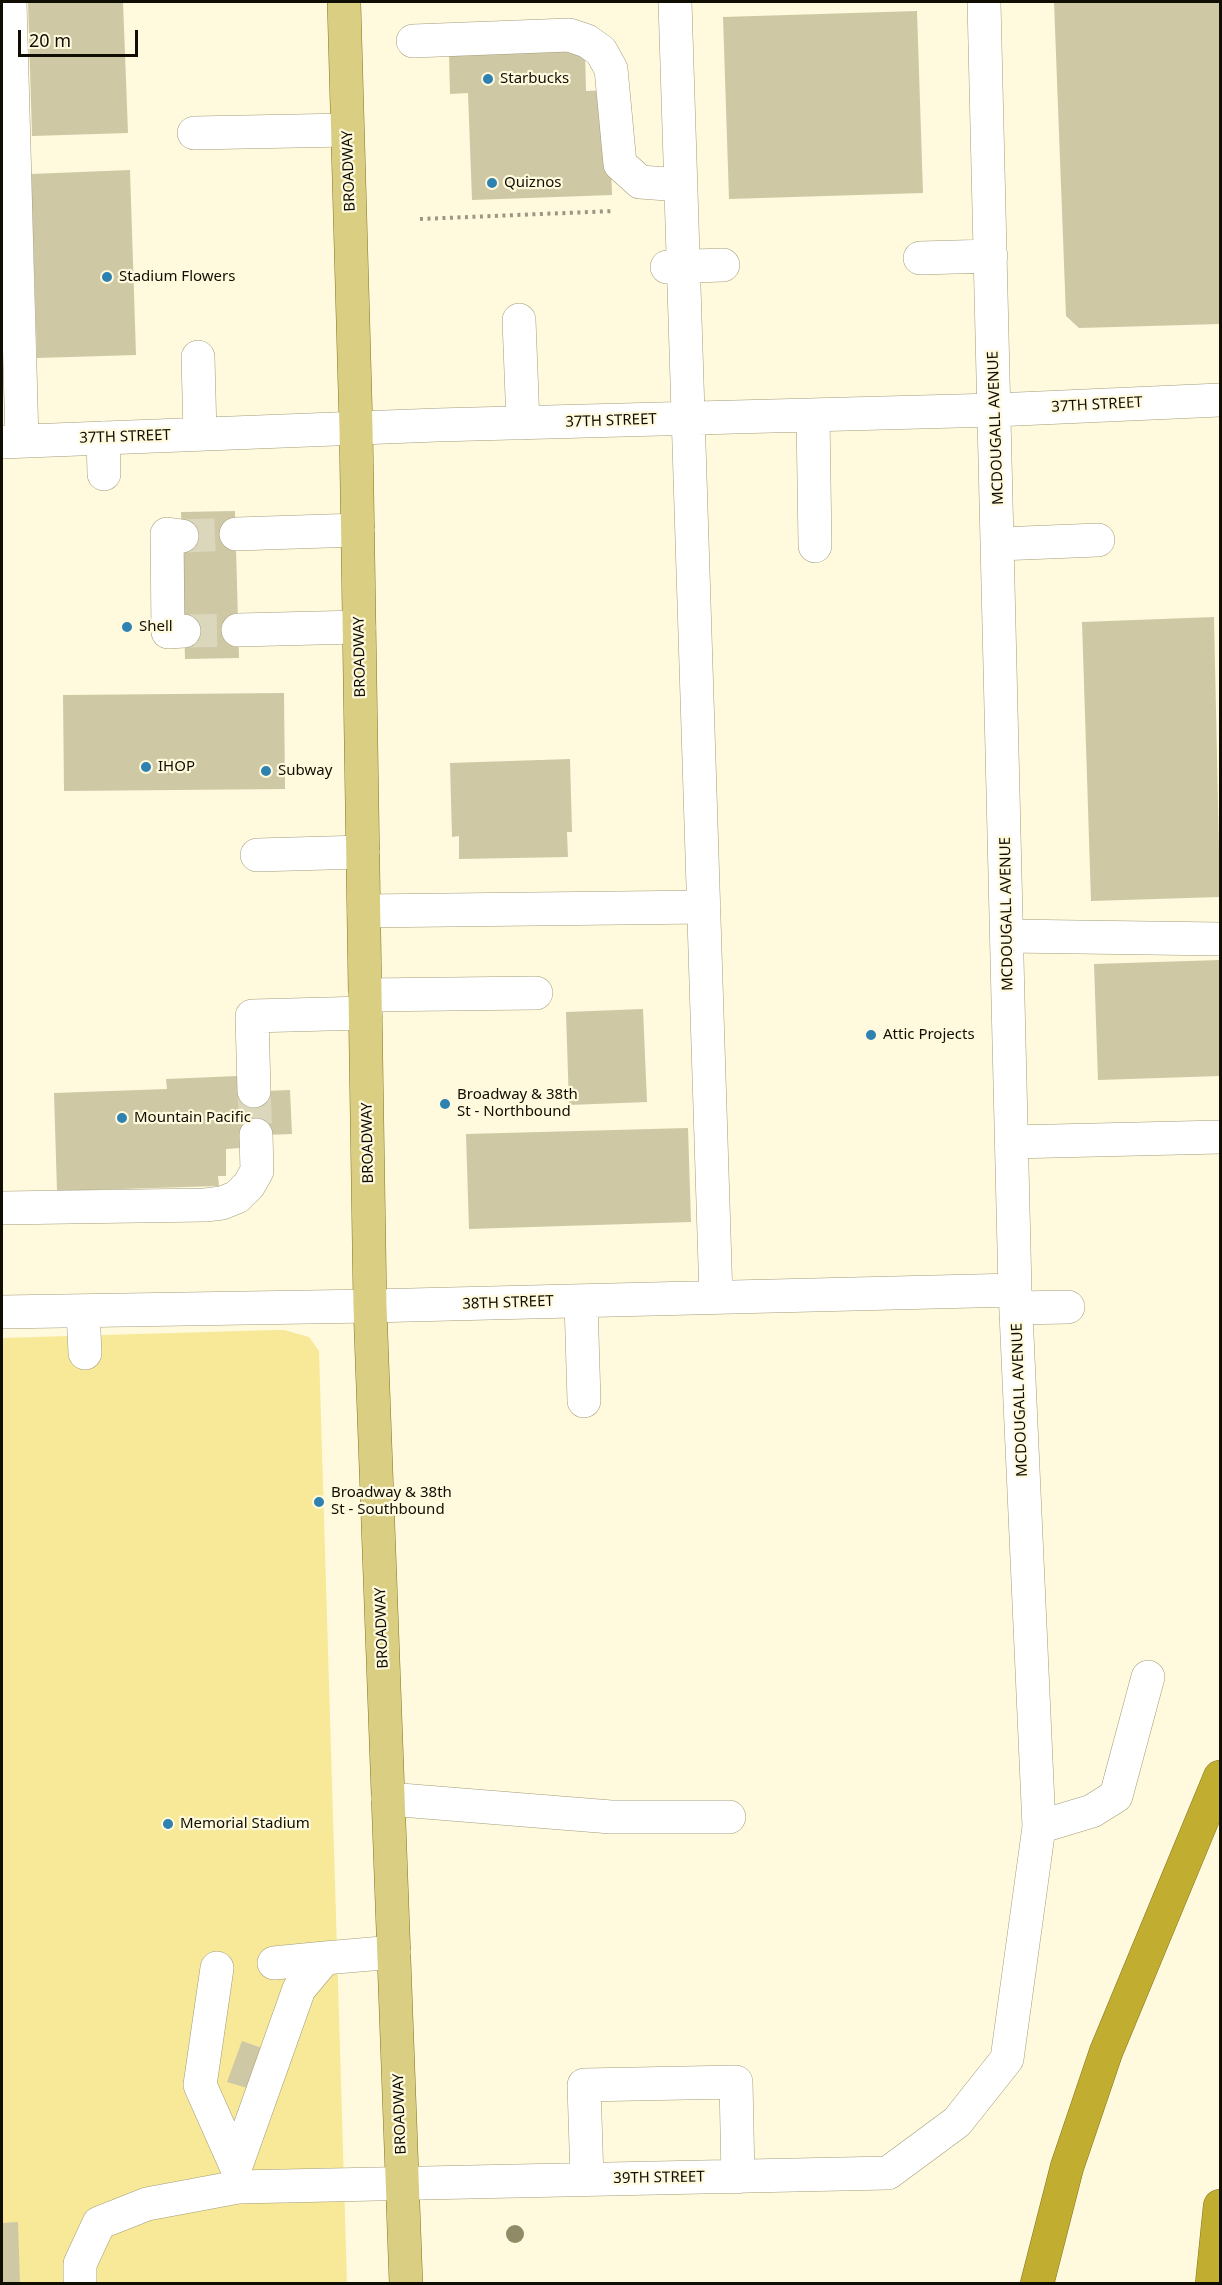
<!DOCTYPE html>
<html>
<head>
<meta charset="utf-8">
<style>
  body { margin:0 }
  #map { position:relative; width:1222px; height:2285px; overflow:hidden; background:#fffadd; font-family:"Noto Sans",sans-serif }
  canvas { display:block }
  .frame { position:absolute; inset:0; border:3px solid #100e03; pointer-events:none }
  .scale { position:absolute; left:18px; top:30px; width:120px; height:27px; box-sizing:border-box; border:3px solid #100e03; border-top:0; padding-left:8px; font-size:18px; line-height:21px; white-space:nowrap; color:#100e03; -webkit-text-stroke:4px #fffadd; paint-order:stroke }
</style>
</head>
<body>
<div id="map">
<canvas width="1222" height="2285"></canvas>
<div class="frame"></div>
<div class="scale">20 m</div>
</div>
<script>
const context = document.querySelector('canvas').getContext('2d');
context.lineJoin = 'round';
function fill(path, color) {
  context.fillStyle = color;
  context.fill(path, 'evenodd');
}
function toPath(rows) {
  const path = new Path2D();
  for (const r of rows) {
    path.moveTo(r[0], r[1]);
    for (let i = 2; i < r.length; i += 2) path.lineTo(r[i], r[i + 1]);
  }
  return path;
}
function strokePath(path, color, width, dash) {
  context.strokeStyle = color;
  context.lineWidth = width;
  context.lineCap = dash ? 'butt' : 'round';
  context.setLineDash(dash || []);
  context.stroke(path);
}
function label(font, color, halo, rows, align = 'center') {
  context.font = font + ' "Noto Sans",sans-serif';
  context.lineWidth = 4.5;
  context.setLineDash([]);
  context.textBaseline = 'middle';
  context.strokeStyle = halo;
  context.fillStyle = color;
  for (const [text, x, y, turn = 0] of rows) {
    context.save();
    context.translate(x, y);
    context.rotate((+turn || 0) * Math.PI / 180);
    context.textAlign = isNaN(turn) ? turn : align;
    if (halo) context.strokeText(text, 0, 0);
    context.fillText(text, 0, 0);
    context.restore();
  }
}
const green = toPath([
  [276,1330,284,1330,309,1337,319,1351,347,2283,2,2283,2,1338]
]);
const building = toPath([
  [28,2,123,2,128,133,32,136],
  [1054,2,1220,2,1220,324,1079,328,1066,316],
  [917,11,923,193,729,199,723,17],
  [585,49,586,91,608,90,612,195,472,200,468,93,450,94,449,53],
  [130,170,136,355,37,358,31,174],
  [235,511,239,658,185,659,181,512],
  [1214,617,1220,897,1091,901,1082,622],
  [284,693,285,789,64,791,63,695],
  [570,759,572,832,567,832,568,857,459,859,459,836,452,837,450,763],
  [1220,960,1220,1076,1098,1080,1094,964],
  [643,1009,647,1102,569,1105,566,1012],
  [238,1076,239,1092,290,1090,292,1134,240,1136,240,1148,226,1149,226,1176,218,1176,219,1186,57,1191,54,1093,167,1089,166,1079],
  [688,1128,691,1222,469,1229,466,1134],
  [242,2041,262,2048,247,2088,227,2082],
  [18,2222,20,2284,2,2284,2,2223]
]);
const minorTunnel = toPath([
  [182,536,236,534],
  [184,631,238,630],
  [254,1091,256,1135]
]);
const path = toPath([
  [420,219,614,211]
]);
const minor = toPath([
  [10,2,22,441],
  [675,2,716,1297],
  [413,41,569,35,587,41,601,51,611,69,620,164,640,182,681,185],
  [194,133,347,130],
  [920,258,991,256],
  [667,267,723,265],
  [519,320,523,423],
  [198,357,200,434],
  [813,415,815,546],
  [103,438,104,474],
  [2,442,437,425,995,410,1220,400],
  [236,534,358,530],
  [182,536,167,534,168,632,184,631],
  [999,544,1098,540],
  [238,630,359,627],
  [257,855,363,852],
  [364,911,704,907],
  [1008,936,1220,939],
  [365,995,536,993],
  [254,1091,252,1016,366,1013],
  [1012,1142,1220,1137],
  [2,1208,205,1205,222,1203,237,1197,249,1185,257,1171,256,1135],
  [581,1301,584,1401],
  [1016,1308,1068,1307],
  [83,1311,85,1353],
  [2,1312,370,1306,1015,1290],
  [388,1799,611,1817,729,1817],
  [1039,1827,1092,1811,1116,1796,1148,1677],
  [325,1958,394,1952],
  [217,1968,200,2085,236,2166,299,1989,325,1958,274,1963],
  [587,2179,584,2085,736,2082,738,2177],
  [80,2284,80,2264,99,2223,147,2204,238,2187,888,2173,957,2122,1007,2059,1039,1827,1015,1290,984,2]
]);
const major = toPath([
  [344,2,356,428,370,1306,406,2284]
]);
const highway = toPath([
  [1037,2284,1067,2167,1106,2052,1220,1777],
  [1212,2284,1220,2206]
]);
const trees = [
  [515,2234]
];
const markers = [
  [488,79,6,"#2e82b2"],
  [492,183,6,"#2e82b2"],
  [107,277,6,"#2e82b2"],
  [127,627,6,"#2e82b2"],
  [146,767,6,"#2e82b2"],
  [266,771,6,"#2e82b2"],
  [871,1035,6,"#2e82b2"],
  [445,1104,6,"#2e82b2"],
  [122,1118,6,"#2e82b2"],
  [319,1502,6,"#2e82b2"],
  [168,1824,6,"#2e82b2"]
];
const poiNames = [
  ["Starbucks",500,79],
  ["Quiznos",504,183],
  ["Stadium Flowers",119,277],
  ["Shell",139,627],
  ["IHOP",158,767],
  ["Subway",278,771],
  ["Attic Projects",883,1035],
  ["Broadway & 38th",457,1095],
  ["St - Northbound",457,1112],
  ["Mountain Pacific",134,1118],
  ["Broadway & 38th",331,1493],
  ["St - Southbound",331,1510],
  ["Memorial Stadium",180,1824]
];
const streetNames = [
  ["BROADWAY",349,171,-92],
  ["37TH STREET",1097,405,-3],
  ["37TH STREET",611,421,-2],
  ["MCDOUGALL AVENUE",996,428,-92],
  ["37TH STREET",125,437,-2],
  ["BROADWAY",360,657,-91],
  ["MCDOUGALL AVENUE",1007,914,-91],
  ["BROADWAY",368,1143,-91],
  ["38TH STREET",508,1303,-2],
  ["MCDOUGALL AVENUE",1020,1400,-92],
  ["BROADWAY",382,1628,-92],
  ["BROADWAY",400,2114,-92],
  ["39TH STREET",659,2178,-1]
];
fill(green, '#f7e998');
fill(building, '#cec8a5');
strokePath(minorTunnel, '#dbd7bc', 33, [33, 16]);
strokePath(minor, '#a29c7a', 34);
strokePath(major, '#837520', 34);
strokePath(highway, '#837520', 34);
strokePath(path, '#9b9782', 4, [3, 4.5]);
strokePath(minor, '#fff', 33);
strokePath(major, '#dace83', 33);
strokePath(highway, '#c1ad30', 33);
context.fillStyle = '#908a66';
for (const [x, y] of trees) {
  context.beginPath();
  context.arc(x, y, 9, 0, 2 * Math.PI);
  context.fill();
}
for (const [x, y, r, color] of markers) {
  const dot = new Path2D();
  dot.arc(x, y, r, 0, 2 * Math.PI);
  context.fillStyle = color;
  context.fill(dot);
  strokePath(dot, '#fffadd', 2);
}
label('15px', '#100e03', '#fffadd', poiNames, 'left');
label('15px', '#100e03', '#fffadd', streetNames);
</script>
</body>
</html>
